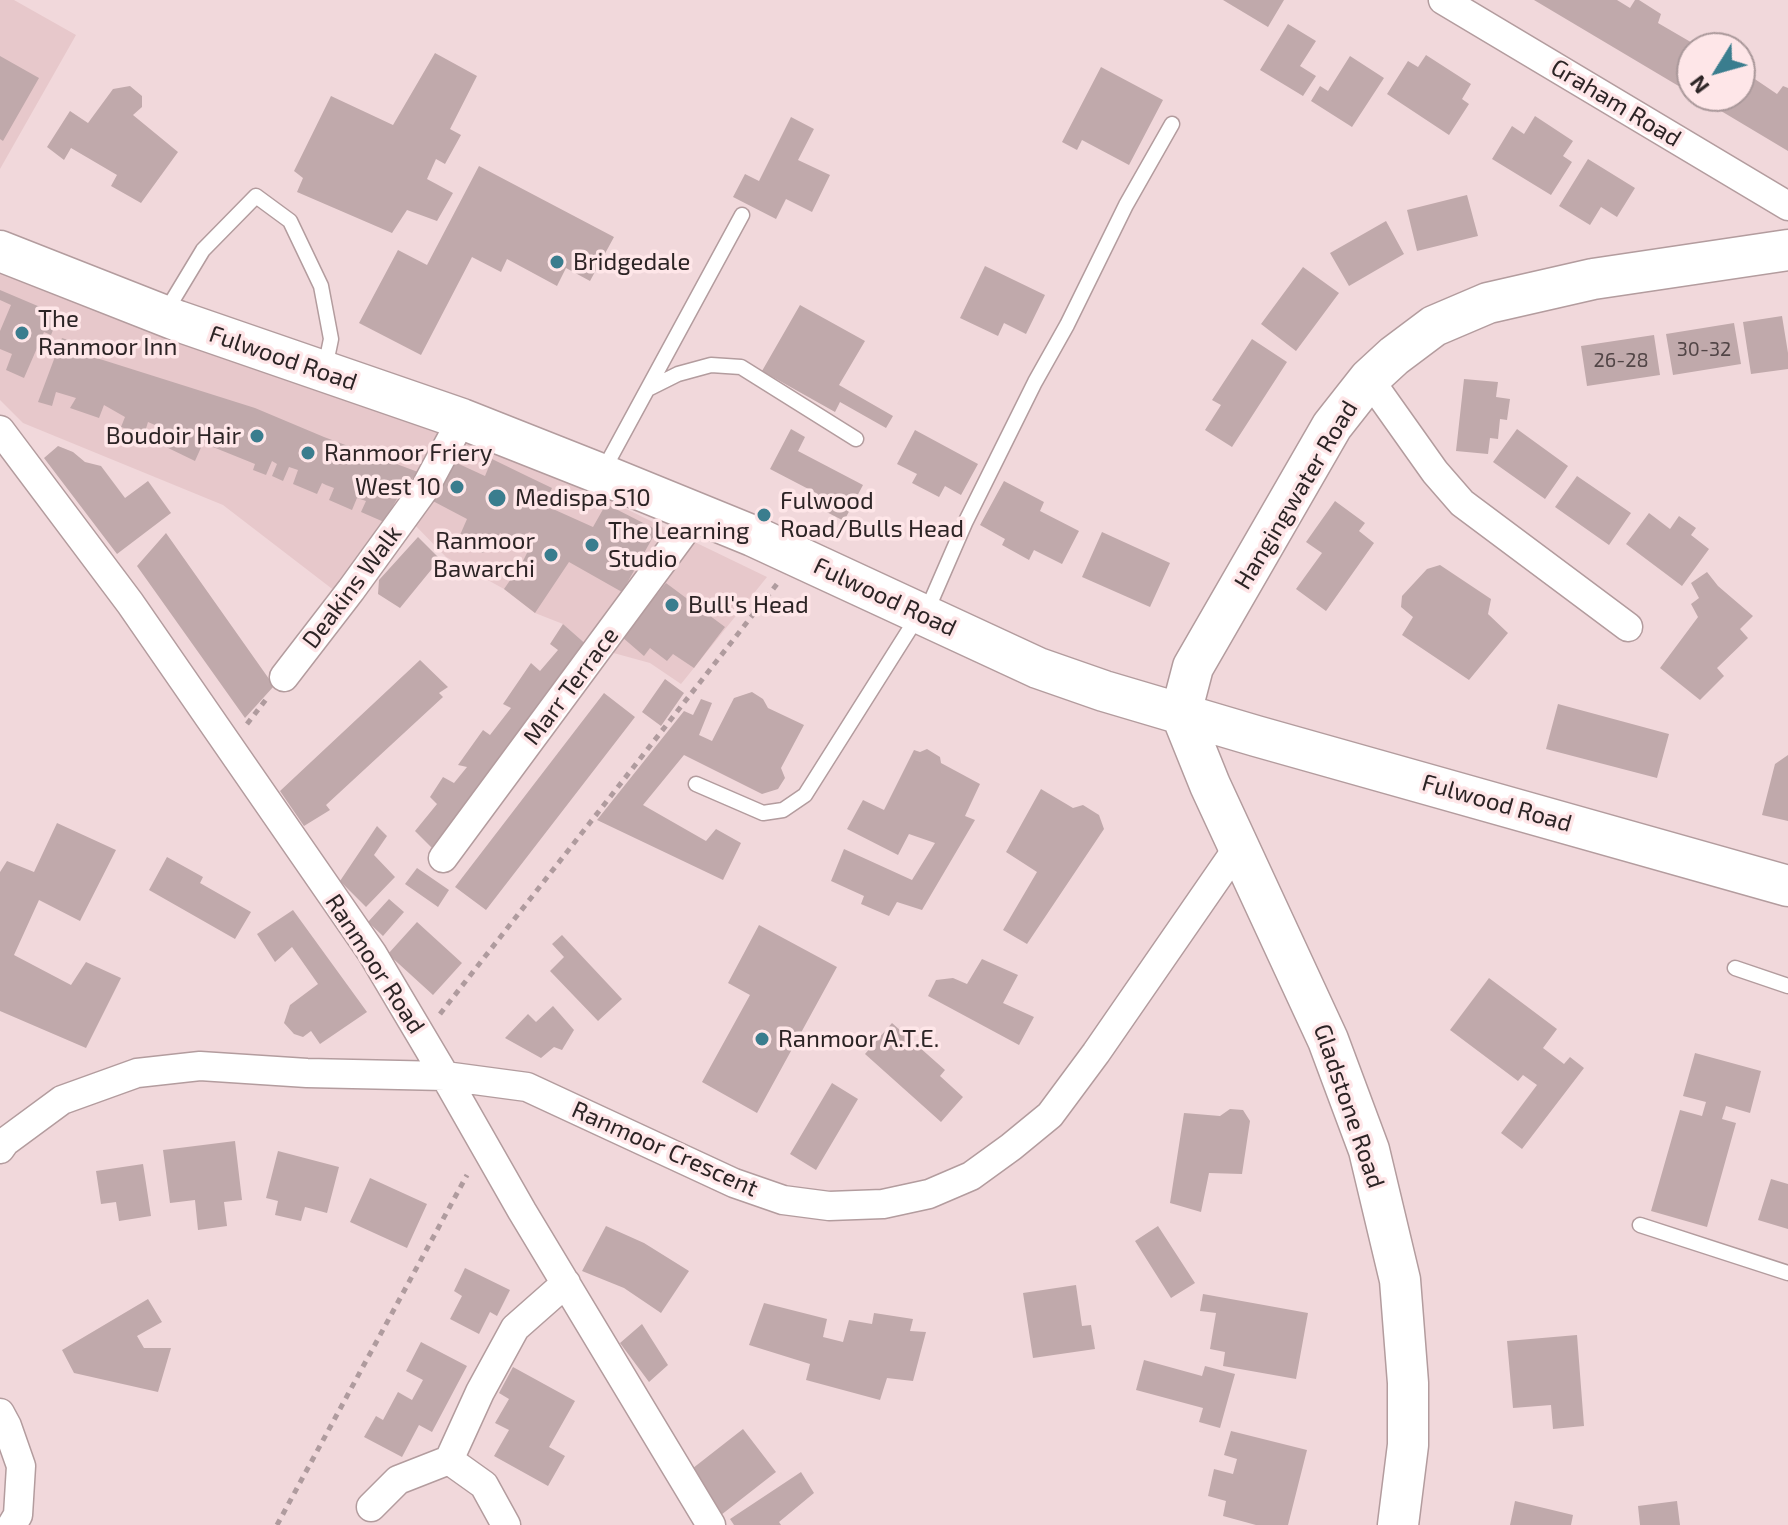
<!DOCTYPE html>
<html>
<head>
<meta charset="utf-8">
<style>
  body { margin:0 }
  #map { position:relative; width:1788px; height:1525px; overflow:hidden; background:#f1d8db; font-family:"Exo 2",sans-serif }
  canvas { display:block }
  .north { position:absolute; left:1676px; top:32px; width:80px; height:80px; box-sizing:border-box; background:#fee6e8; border:2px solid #aa989a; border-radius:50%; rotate:233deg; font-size:22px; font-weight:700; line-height:32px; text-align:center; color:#2c2425 }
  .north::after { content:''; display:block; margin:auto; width:28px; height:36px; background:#3a7d8e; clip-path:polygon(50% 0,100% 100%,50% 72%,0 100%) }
</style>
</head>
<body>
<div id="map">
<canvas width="1788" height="1525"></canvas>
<div class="north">N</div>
</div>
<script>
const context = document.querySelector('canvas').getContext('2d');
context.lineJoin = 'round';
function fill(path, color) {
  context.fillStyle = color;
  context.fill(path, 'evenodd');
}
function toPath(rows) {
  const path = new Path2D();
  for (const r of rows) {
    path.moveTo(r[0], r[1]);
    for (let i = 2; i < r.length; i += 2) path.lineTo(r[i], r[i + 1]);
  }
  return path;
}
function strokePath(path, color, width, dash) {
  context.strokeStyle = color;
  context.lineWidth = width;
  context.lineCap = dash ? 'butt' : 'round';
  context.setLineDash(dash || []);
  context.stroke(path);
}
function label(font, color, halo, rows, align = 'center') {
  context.font = font + ' "Exo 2",sans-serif';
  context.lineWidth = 7;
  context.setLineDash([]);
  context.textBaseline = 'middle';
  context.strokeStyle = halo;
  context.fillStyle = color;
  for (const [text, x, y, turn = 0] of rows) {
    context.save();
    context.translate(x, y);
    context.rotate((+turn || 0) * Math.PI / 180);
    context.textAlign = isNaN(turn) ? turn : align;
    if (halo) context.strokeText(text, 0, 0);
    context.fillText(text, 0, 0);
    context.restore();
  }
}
const built = toPath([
  [0,0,14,0,76,35,0,169],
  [0,270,440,419,767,577,681,684,650,663,588,646,563,624,535,613,504,589,446,557,411,521,344,598,223,505,23,423,0,400]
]);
const building = toPath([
  [1223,0,1284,0,1268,27],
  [1534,0,1617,0,1630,8,1635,0,1639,0,1661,14,1658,23,1701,48,1692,48,1692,94],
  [1288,24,1316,41,1300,66,1316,76,1303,96,1260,70],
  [435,53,477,76,450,129,461,135,445,164,436,159,427,179,453,193,437,221,407,210,392,233,297,192,303,178,294,171,331,96,393,125],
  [1426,55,1471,84,1462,99,1469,104,1449,135,1387,94,1408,61,1418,67],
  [0,56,39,78,3,141,0,139],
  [1350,56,1384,78,1352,127,1311,101,1320,86,1328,91],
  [1101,67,1163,100,1129,165,1082,140,1077,150,1062,142],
  [1740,69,1777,94,1783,86,1788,88,1788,151,1696,96,1740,96],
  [130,86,142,96,142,107,133,115,178,152,141,203,111,186,117,175,71,148,64,160,47,147,70,111,88,123,113,89],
  [1535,116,1573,141,1563,156,1572,162,1551,195,1492,159,1512,126,1524,134],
  [791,117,814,129,798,160,830,175,812,212,786,199,776,219,733,197,745,174,759,181],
  [1588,159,1635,188,1617,217,1601,207,1590,225,1559,206],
  [479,166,614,237,590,281,566,268,557,286,507,259,501,272,472,257,421,355,359,323,398,250,427,265],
  [1467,195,1478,236,1417,251,1407,210],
  [1386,221,1404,254,1349,286,1330,253],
  [985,266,1045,295,1026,334,1004,323,998,336,960,318],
  [1303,267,1339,293,1296,351,1261,324],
  [0,290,59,315,51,335,44,332,24,378,6,370,12,354,0,349,0,331,11,305,0,300],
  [800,305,865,341,839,385,893,416,886,428,840,402,835,412,762,371],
  [1782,316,1788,353,1788,369,1751,374,1743,322],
  [1734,323,1741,364,1673,375,1666,334],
  [1654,335,1660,375,1587,386,1581,346],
  [62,338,88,347,84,354,255,408,324,437,418,472,402,490,384,522,361,512,366,501,357,498,352,510,329,500,334,488,326,485,322,483,317,494,293,484,298,470,289,467,283,481,272,476,277,464,272,461,266,475,253,470,255,464,203,443,195,461,164,446,171,432,148,422,144,435,121,427,125,417,104,405,99,418,70,408,76,398,56,392,52,406,38,402],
  [1252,339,1287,362,1232,447,1205,430,1221,405,1212,400],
  [1464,379,1498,382,1496,397,1510,399,1507,420,1500,419,1498,439,1490,438,1488,454,1456,451],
  [791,429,805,437,798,451,863,485,844,521,813,505,818,494,770,469],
  [1517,429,1568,466,1545,499,1493,462],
  [915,430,978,464,961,495,945,486,939,497,912,483,917,474,897,464],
  [58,446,73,452,85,462,101,466,125,498,148,481,171,513,117,554,44,458],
  [448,459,485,476,492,459,529,477,552,488,544,505,593,527,606,504,657,530,622,592,569,562,535,613,504,589,522,563,536,535,529,532,522,545,500,533,493,546,488,543,483,553,457,542,467,519,429,499],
  [1577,476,1631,513,1609,545,1555,507],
  [1004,481,1044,502,1040,511,1079,531,1062,564,1034,550,1029,560,1002,545,1005,539,980,525],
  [1335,501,1365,523,1359,531,1374,543,1326,611,1296,589,1322,553,1306,542],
  [1649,513,1670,529,1679,516,1696,528,1691,535,1709,549,1682,586,1626,544],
  [1102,532,1170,563,1150,607,1082,577],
  [166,533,274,686,245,718,137,566],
  [418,537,440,559,400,608,378,594,379,580],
  [1440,565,1491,599,1488,614,1508,633,1469,680,1402,635,1413,617,1401,607,1402,596,1427,569],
  [1707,572,1718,586,1753,616,1740,629,1748,638,1717,668,1724,676,1700,700,1660,668,1698,617,1691,604,1699,598,1691,583],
  [666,583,725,627,694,668,673,654,667,661,650,648,644,656,622,637],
  [563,624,588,646,435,851,415,831,437,804,430,797,443,777,454,783,467,767,458,765,483,730,490,735,511,708,503,704,531,663,540,671,558,650,550,644],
  [420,660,448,687,439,693,443,697,326,805,330,810,304,826,280,791],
  [665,679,684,693,661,726,642,712],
  [752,692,763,699,768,708,804,725,781,768,785,778,778,789,762,794,684,755,643,805,706,841,716,829,741,843,723,880,597,820,684,711,693,715,701,699,712,703,699,735,712,741,734,698],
  [604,693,635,717,486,910,455,887],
  [1558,704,1669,734,1657,778,1546,749],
  [927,749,940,757,941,763,980,784,965,816,975,820,922,910,897,902,889,916,861,904,864,896,831,881,844,849,912,880,935,843,909,834,898,855,847,829,863,800,884,810,914,750,920,752],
  [1788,755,1788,821,1762,815,1775,764],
  [1041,789,1073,808,1083,805,1099,815,1104,829,1027,944,1003,930,1037,872,1006,852],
  [57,823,116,850,80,921,39,900,14,955,71,985,86,962,121,978,86,1048,0,1011,0,872,7,861,34,872],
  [377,826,387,836,374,855,395,877,366,907,340,881],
  [167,857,203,877,200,883,251,912,235,939,149,890],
  [417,868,449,890,438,907,405,884],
  [389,899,404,912,383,936,368,922],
  [293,910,367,1012,320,1044,311,1031,303,1037,294,1034,284,1023,290,1005,318,984,292,947,275,962,257,934],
  [417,922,462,963,433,995,388,954],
  [759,925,837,967,757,1113,702,1082,750,995,728,983],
  [562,935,622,999,598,1021,550,971,564,957,552,944],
  [982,959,1018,975,1003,1003,1034,1017,1019,1045,928,996,936,980,953,978,967,984],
  [1489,978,1557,1029,1543,1048,1564,1064,1570,1057,1584,1068,1522,1149,1501,1133,1537,1085,1523,1075,1518,1081,1450,1030],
  [553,1006,574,1030,562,1050,554,1047,541,1058,505,1038,528,1014,536,1022],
  [892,1023,945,1070,940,1076,963,1097,941,1122,865,1054],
  [1695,1053,1761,1071,1750,1113,1726,1106,1722,1119,1736,1123,1707,1227,1651,1211,1680,1110,1702,1116,1706,1102,1683,1096],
  [832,1083,858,1099,816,1170,790,1154],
  [1230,1109,1243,1110,1250,1121,1242,1174,1209,1173,1201,1212,1170,1203,1184,1113,1220,1116],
  [235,1141,242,1200,224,1202,227,1226,198,1230,195,1200,170,1203,163,1150],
  [278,1151,339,1167,327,1213,305,1207,301,1221,275,1215,278,1201,266,1198],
  [143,1164,151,1216,119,1221,116,1202,101,1204,96,1171],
  [370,1178,427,1204,407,1248,350,1222],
  [1771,1179,1788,1184,1788,1229,1758,1220],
  [606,1226,644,1243,689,1271,661,1313,624,1288,582,1271],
  [1158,1226,1195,1283,1171,1298,1135,1241],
  [465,1268,510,1290,497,1316,490,1312,479,1334,450,1319,462,1296,454,1291],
  [1076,1285,1082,1326,1091,1325,1095,1349,1033,1358,1023,1293],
  [1203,1294,1308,1313,1296,1379,1223,1366,1225,1352,1210,1349,1216,1313,1200,1311],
  [148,1299,162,1322,137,1336,144,1348,171,1348,158,1392,74,1373,62,1350],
  [764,1303,827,1319,823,1337,843,1342,849,1320,872,1324,874,1313,913,1319,910,1331,926,1332,913,1381,887,1378,880,1400,806,1380,810,1364,749,1345],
  [642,1324,668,1365,649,1382,620,1343],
  [1577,1335,1584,1426,1553,1429,1551,1405,1513,1408,1507,1341],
  [421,1342,467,1366,432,1432,419,1425,402,1457,364,1437,376,1416,383,1420,398,1392,412,1400,423,1380,406,1371],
  [1144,1360,1202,1376,1205,1366,1235,1374,1220,1428,1199,1422,1203,1408,1136,1390],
  [513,1367,575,1401,549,1447,565,1456,548,1486,494,1456,509,1430,495,1423,509,1399,499,1393],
  [743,1429,776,1472,721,1515,688,1472],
  [1231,1431,1307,1450,1288,1525,1256,1525,1223,1516,1226,1501,1208,1496,1214,1469,1233,1474,1237,1459,1224,1455],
  [801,1472,814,1493,779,1522,781,1525,734,1525,730,1519],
  [1515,1501,1573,1515,1571,1525,1510,1525],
  [1677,1501,1680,1525,1640,1525,1638,1506]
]);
const path = toPath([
  [247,724,268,697],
  [440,1014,777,584],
  [277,1525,467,1175]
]);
const lane = toPath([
  [165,313,203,250,256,196,290,221,321,286,331,339,325,368],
  [648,389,678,374,711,365,741,367,856,439],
  [603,471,742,215],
  [925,615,965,523,1035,382,1067,325,1126,205,1172,124],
  [696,784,763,813,783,810,805,795,918,616],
  [1735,968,1788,986],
  [1640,1225,1788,1273]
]);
const street = toPath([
  [1443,0,1788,206],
  [1369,379,1435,472,1462,503,1628,627],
  [0,430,130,603,372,953,445,1076,522,1211,711,1525],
  [284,677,351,590,425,488,462,419],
  [443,858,698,513],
  [0,1149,5,1142,62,1100,137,1073,200,1066,307,1073,445,1076,527,1087,734,1183,783,1200,829,1206,883,1204,929,1194,971,1176,1011,1147,1050,1115,1096,1053,1239,846],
  [0,1413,7,1426,21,1466,18,1515,12,1525],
  [449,1460,484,1485,506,1525],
  [371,1507,398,1480,449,1460,480,1392,515,1328,566,1283]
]);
const secondary = toPath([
  [0,251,178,321,462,419,601,474,753,536,1038,668,1104,691,1256,736,1788,886],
  [1398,1525,1408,1445,1408,1383,1400,1280,1369,1150,1328,1040,1210,785,1181,713,1193,667,1332,426,1369,379,1394,356,1434,326,1488,303,1593,279,1788,250]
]);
const markers = [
  [557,262,8,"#3a7d8e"],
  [22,333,8,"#3a7d8e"],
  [257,436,8,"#3a7d8e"],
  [308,453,8,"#3a7d8e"],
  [457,487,8,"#3a7d8e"],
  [497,498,10,"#3a7d8e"],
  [764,515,8,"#3a7d8e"],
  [592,545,8,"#3a7d8e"],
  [551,555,8,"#3a7d8e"],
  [672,605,8,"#3a7d8e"],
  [762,1039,8,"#3a7d8e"]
];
const numberNames = [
  ["30-32",1704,349],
  ["26-28",1621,360]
];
const streetNames = [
  ["Graham Road",1616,103,31],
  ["Fulwood Road",283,358,19],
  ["Hangingwater Road",1296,495,-59],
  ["Deakins Walk",352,587,-53],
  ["Fulwood Road",885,597,25],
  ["Marr Terrace",571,686,-53],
  ["Fulwood Road",1497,803,16],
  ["Ranmoor Road",375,964,57],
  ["Gladstone Road",1349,1106,71],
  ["Ranmoor Crescent",665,1149,24]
];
const poiNames = [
  ["Bridgedale",573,262],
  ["The",38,319],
  ["Ranmoor Inn",38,347],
  ["Boudoir Hair",241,436,"right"],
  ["Ranmoor Friery",324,453],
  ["West 10",441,487,"right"],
  ["Medispa S10",515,498],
  ["Fulwood",780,501],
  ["Road/Bulls Head",780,529],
  ["The Learning",608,531],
  ["Studio",608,559],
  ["Ranmoor",535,541,"right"],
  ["Bawarchi",535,569,"right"],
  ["Bull's Head",688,605],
  ["Ranmoor A.T.E.",778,1039]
];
fill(built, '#e7c8cb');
fill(building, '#c0a9ab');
strokePath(lane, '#b39c9e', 17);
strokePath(street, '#b39c9e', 31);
strokePath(secondary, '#b39c9e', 43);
strokePath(path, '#af9b9e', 5, [6, 6]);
strokePath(lane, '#fff', 14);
strokePath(street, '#fff', 28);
strokePath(secondary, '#fff', 40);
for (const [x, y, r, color] of markers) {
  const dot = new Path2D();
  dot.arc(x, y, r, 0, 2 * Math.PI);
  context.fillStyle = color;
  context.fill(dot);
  strokePath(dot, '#fee6e8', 3);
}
label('20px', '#514546', null, numberNames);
label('24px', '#2c2425', '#fee6e8', streetNames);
label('24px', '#2c2425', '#fee6e8', poiNames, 'left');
</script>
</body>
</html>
